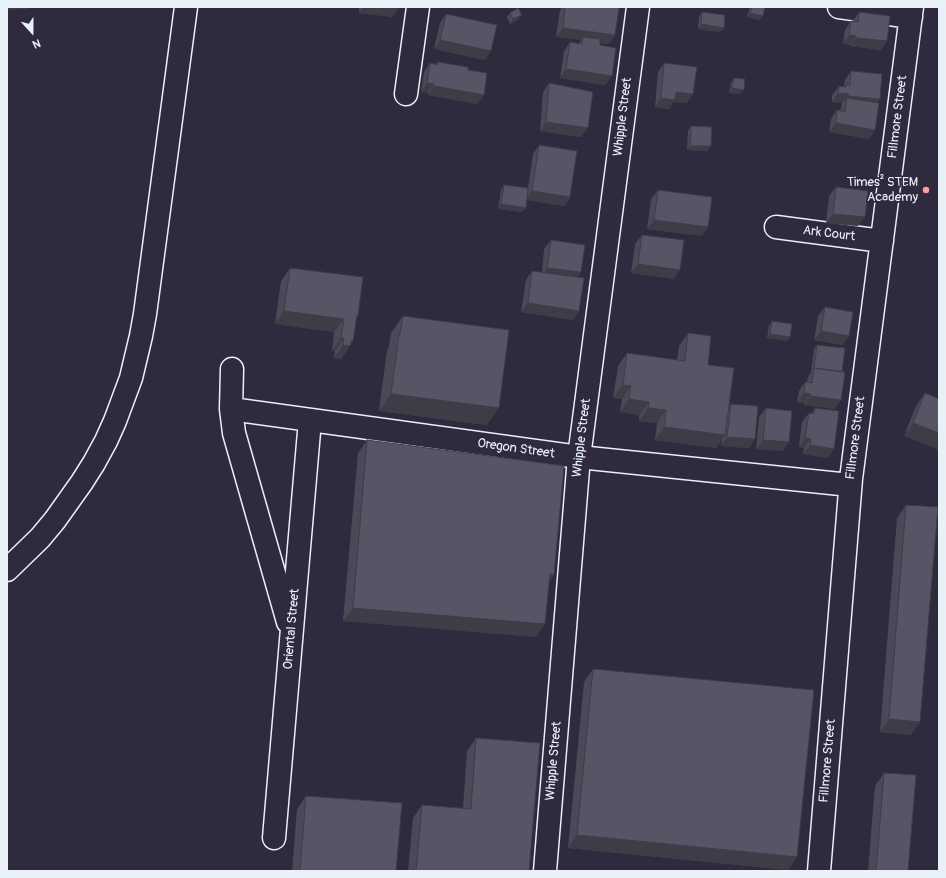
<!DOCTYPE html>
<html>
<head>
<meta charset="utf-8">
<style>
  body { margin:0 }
  #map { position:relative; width:946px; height:878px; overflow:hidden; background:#2f2a3d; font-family:Pangolin,sans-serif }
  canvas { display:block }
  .frame { position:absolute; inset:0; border:8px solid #e8f1f8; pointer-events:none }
  .north { position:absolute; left:12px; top:12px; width:40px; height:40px; -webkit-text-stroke:3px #2f2a3d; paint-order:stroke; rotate:159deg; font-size:11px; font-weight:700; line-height:16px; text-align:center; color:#e8f1f8 }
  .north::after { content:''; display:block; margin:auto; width:14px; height:18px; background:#e8f1f8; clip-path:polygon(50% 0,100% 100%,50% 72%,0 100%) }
</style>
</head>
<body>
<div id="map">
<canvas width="946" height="878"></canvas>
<div class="frame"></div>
<div class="north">N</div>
</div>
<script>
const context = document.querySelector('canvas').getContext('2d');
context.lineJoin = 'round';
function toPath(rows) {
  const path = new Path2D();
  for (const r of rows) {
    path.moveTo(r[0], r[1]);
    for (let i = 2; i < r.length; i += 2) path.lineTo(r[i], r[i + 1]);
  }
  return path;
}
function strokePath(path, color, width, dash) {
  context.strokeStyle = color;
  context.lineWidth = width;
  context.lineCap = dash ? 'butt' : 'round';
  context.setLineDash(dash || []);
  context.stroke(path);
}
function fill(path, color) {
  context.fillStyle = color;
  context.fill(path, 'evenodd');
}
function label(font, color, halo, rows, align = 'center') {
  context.font = font + ' Pangolin,sans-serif';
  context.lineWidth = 3.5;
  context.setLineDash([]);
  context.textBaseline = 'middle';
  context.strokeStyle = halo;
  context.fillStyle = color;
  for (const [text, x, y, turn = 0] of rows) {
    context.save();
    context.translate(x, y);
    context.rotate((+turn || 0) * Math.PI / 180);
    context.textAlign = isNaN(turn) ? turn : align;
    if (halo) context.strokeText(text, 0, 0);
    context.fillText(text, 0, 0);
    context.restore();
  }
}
const minor = toPath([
  [839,7,911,17],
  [406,94,418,7],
  [776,227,882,241],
  [232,369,231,409,234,433,288,622],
  [231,409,579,457,850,485],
  [274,838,310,420],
  [819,871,851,479,912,7]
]);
const tertiary = toPath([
  [545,871,579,457,638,7]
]);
const motorway = toPath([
  [7,570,40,538,55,520,82,482,94,463,106,441,115,421,131,378,141,336,145,314,186,7]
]);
const wall = toPath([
  [359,7,399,7,393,17,359,13],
  [562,7,612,7,615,35,609,44,600,43,600,45,612,76,605,85,560,78,564,51,570,42,578,44,581,40,556,37,560,10],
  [750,7,765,7,760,20,747,17],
  [702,12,720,32,698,29,699,17],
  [859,12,881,50,850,46,850,45,843,44,845,30,851,21,853,21],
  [510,13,519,19,510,24,507,17],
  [446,14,485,60,434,49,440,23],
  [438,62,468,70,484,95,477,104,428,95,428,93,421,92,424,72,430,63,436,64],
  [664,63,693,94,687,103,673,102,669,109,655,107,658,72],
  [851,71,877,103,875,130,869,139,829,132,831,119,837,110,840,111,842,103,832,102,832,95,839,86,844,87,845,80],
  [734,78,740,94,729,93,731,83],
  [549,83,581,137,540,131,543,92],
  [691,126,708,151,687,150,688,131],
  [539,145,570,197,564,206,527,200,522,212,498,209,501,190,504,185,528,188,533,154],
  [836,187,858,226,826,223,829,196],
  [658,190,702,236,647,229,651,199],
  [642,235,674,279,631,273,635,244],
  [551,240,581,272,578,277,579,311,573,320,521,312,526,280,532,271,542,272,544,249],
  [290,268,356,318,353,341,341,359,334,358,335,351,332,351,334,332,275,324,281,281],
  [825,307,849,336,843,345,814,340,818,316],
  [403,316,487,425,379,411,387,350,389,347,391,333],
  [772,321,790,337,787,341,767,338,769,326],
  [688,333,708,365,729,406,731,404,755,439,749,448,721,446,722,439,716,448,655,440,657,423,639,421,639,415,620,412,622,399,613,398,618,366,627,353,677,360,679,346],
  [817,345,835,409,804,405,804,403,797,402,799,391,805,382,807,382,808,377,811,372,814,349],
  [925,393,939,399,904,436,916,406],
  [766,408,783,451,756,449,759,417],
  [815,408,828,458,803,454,804,448,799,447,802,422,809,413,811,414],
  [367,440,554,575,549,582,536,637,343,621,358,453],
  [906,505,911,735,880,732,897,518],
  [593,669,797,857,788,870,568,848,584,682],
  [476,738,529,871,408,871,413,818,422,805,463,808,467,751],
  [884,773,908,871,868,871,875,786],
  [306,796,396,871,292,871,297,809]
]);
const shadedWall = toPath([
  [7,7,30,7,28,9,7,10],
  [363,7,393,7,399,8,393,17,359,13],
  [750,13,763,16,760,20,747,17],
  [522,15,519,19,510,24,513,19],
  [701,24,724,28,720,32,698,29],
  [563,28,615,35,609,44,582,40,583,37,581,40,556,37],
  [849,35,856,36,850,45,843,44],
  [856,38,887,41,881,50,850,46],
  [440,40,491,51,485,60,434,49],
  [566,69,612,76,605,85,560,78],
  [427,83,434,84,428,93,421,92],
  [434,86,484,95,477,104,428,95],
  [732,88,744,90,740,94,729,93],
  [676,92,693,94,687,103,673,102,669,109,655,107,661,98],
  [838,93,849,94,842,103,832,102],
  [848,96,880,99,873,108,847,98,842,105],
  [546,122,588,128,581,137,540,131],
  [836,123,875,130,869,139,829,132],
  [690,146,711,146,708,151,687,150],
  [532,191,570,197,564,206,526,200],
  [501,204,526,208,522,212,498,209],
  [833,214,865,217,858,226,826,223],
  [654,220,708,227,702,236,647,229],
  [638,264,680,270,674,279,631,273],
  [547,268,581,272,575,281,541,277],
  [528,303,579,311,573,320,521,312],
  [284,311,344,319,334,332,275,324],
  [821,331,849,336,843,345,814,340],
  [770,334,790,337,787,341,767,338],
  [341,338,344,338,335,351,332,351],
  [351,341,353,341,341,359,334,358,343,345],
  [623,385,631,386,622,399,613,398],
  [804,393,811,394,804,403,797,402],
  [391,394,499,408,487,425,379,411],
  [810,396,841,400,835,409,804,405],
  [629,399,649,402,639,415,620,412],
  [648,408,666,410,657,423,639,421],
  [913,423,939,433,939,450,904,436],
  [664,427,725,435,716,448,655,440],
  [727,437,755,439,749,448,721,446],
  [805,438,811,439,804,448,799,447],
  [763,440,789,442,783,451,756,449],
  [810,445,834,449,828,458,803,454],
  [550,574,554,575,545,588],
  [353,608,545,624,536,637,343,621],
  [889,719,920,722,911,735,880,732],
  [577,835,797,857,788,870,568,848]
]);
const building = toPath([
  [565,7,612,7,619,8,615,35,563,28,565,7],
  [752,7,765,7,763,16,750,13,752,7],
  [518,8,522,15,513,19,510,13,518,8],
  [702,12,725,15,724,28,701,24,702,12],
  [859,12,890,16,887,41,856,38,856,36,849,35,851,21,858,22,859,12],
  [446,14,497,25,491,51,440,40,446,14],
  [583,37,600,39,600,45,616,48,612,76,566,69,570,42,582,44,583,37],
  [438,62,468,67,468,70,487,73,484,95,434,86,434,84,427,83,430,63,437,65,438,62],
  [664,63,697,67,693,94,676,92,675,100,661,98,664,63],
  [851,71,882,74,880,99,848,96,849,94,838,93,839,86,846,87,846,85,850,85,851,71],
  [734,78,745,79,744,90,732,88,734,78],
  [549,83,593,92,588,128,546,122,549,83],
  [847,98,879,103,875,130,836,123,837,110,845,112,847,98],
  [691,126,712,127,711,146,690,146,691,126],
  [539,145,577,151,570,197,532,191,539,145],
  [504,185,528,188,526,208,501,204,504,185],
  [836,187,868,191,865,217,833,214,836,187],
  [658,190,712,197,708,227,654,220,658,190],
  [642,235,684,240,680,270,638,264,642,235],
  [551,240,585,245,581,272,547,268,551,240],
  [290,268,363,277,358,316,357,315,353,341,351,341,350,346,343,345,344,338,341,338,344,319,284,311,290,268],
  [532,271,584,278,579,311,528,303,532,271],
  [825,307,853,312,849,336,821,331,825,307],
  [403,316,509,330,499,408,391,394,399,334,400,334,403,316],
  [772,321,792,324,790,337,770,334,772,321],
  [688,333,711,336,708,365,734,368,725,435,664,427,666,410,648,408,649,402,629,399,631,386,623,385,627,353,685,361,688,333],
  [817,345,845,348,842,372,814,368,817,345],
  [814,368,845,372,841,400,810,396,811,394,804,393,805,382,812,383,814,368],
  [925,393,939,399,939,433,913,423,925,393],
  [731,404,758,406,755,439,727,437,731,404],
  [766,408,792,411,789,442,763,440,766,408],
  [815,408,839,411,834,449,810,445,811,439,805,438,809,413,814,414,815,408],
  [367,440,564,466,554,575,550,574,545,624,353,608,367,440],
  [906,505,938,507,920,722,889,719,906,505],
  [593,669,814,690,797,857,577,835,593,669],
  [476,738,540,743,529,871,416,871,422,805,471,809,476,738],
  [884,773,916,775,908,871,876,871,884,773],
  [306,796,402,803,396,871,300,871,306,796]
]);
const markers = [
  [926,190,4,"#ff9aa2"]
];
const streetNames = [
  ["Whipple Street",623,117,-83],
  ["Fillmore Street",898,117,-83],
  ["Ark Court",829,234,7],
  ["Whipple Street",582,438,-83],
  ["Fillmore Street",856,438,-83],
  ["Oregon Street",516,449,8],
  ["Oriental Street",292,629,-85],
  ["Whipple Street",554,761,-85],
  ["Fillmore Street",828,761,-85]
];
const poiNames = [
  ["Times² STEM",918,183],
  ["Academy",918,198]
];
strokePath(minor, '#e8f1f8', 25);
strokePath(tertiary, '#e8f1f8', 25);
strokePath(motorway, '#e8f1f8', 25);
strokePath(minor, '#2f2a3d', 22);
strokePath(tertiary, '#2f2a3d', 22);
strokePath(motorway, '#2f2a3d', 22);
fill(wall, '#4b4957');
fill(shadedWall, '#3d3c47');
fill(building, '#575565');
strokePath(building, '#3d3c47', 1);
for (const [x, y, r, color] of markers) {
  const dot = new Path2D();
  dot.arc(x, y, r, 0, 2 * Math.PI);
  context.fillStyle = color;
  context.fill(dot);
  strokePath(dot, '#2f2a3d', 1.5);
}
label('13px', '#e8f1f8', '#2f2a3d', streetNames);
label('13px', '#e8f1f8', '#2f2a3d', poiNames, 'right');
</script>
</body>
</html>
